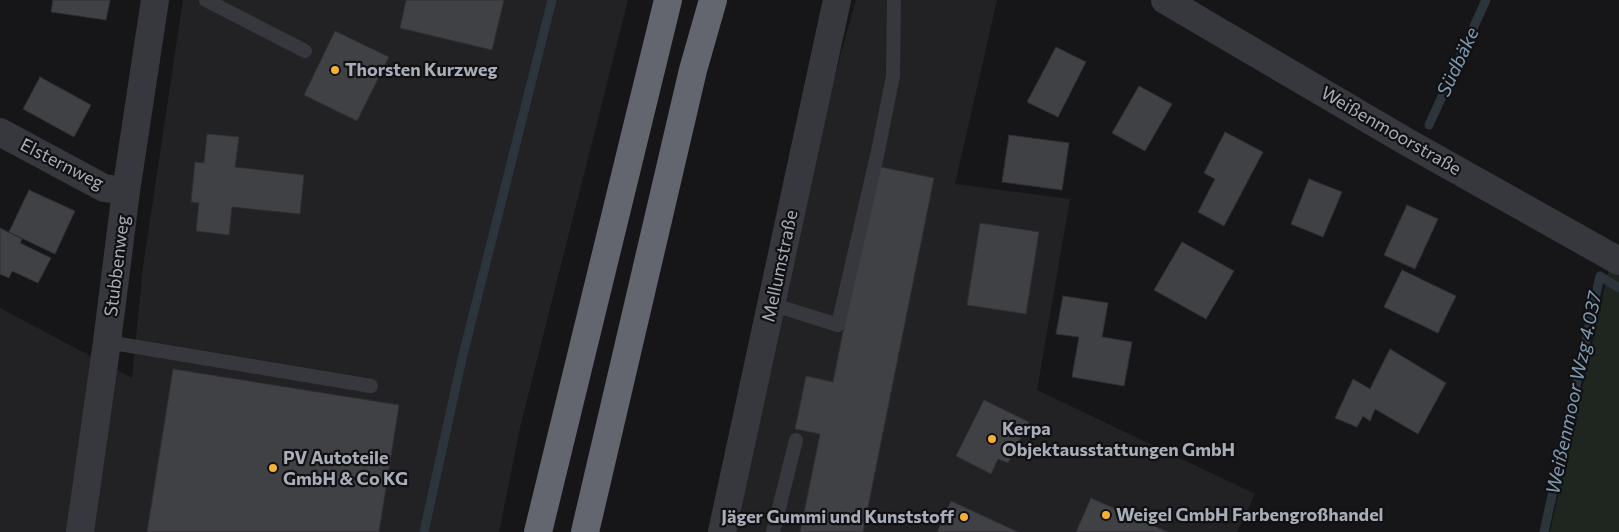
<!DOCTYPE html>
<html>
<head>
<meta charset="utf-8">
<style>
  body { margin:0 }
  canvas { display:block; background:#161618 }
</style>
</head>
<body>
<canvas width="1619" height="532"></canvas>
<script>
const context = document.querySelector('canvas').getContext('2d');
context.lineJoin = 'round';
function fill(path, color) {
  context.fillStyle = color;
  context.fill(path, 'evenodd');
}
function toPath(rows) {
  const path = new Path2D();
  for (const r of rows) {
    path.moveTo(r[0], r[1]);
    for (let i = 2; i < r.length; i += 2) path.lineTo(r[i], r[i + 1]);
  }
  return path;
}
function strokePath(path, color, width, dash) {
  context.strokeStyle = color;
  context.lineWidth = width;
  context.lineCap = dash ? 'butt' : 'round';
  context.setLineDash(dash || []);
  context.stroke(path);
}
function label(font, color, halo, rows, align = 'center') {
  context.font = font + ' Commissioner,sans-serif';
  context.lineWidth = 4.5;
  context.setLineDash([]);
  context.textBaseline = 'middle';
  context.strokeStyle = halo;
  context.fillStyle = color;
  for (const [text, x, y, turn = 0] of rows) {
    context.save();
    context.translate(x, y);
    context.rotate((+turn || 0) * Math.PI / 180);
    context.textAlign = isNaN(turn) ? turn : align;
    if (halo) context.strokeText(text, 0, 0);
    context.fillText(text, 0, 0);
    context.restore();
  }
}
const built = toPath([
  [183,0,628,0,521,423,499,532,0,532,0,308,132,378,143,267],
  [856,0,997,0,955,184,1070,199,1037,390,1255,494,1237,532,722,532,771,304]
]);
const green = toPath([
  [1610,264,1619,269,1619,532,1550,532]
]);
const stream = toPath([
  [1429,125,1486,0],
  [424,532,462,359,552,0],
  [1544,532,1600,276,1619,288]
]);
const building = toPath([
  [53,0,110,0,106,20,51,12,53,0],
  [406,0,504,0,492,50,400,28,406,0],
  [335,31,389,57,357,121,304,95,335,31],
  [1056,47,1086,62,1058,117,1027,102,1056,47],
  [40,77,91,105,74,137,23,109,40,77],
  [1139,86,1172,104,1145,151,1112,133,1139,86],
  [1225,132,1263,152,1224,226,1198,212,1215,179,1204,173,1225,132],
  [207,134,239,137,235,167,304,175,300,214,232,207,229,235,196,231,199,203,191,202,195,162,204,163,207,134],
  [1009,135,1069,143,1062,190,1002,182,1009,135],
  [876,166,934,178,863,532,800,532,820,434,795,429,806,376,833,382,876,166],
  [1309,179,1342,192,1323,237,1291,224,1309,179],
  [29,190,75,211,55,254,9,232,29,190],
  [1407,205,1438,219,1415,269,1384,255,1407,205],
  [980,223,1039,232,1026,314,967,305,980,223],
  [0,228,22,239,20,243,51,258,38,283,12,271,9,278,0,274,0,228],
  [1182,242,1234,271,1206,319,1154,290,1182,242],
  [1402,270,1456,296,1438,333,1384,307,1402,270],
  [1063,296,1108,303,1102,337,1132,342,1124,386,1072,377,1079,337,1056,334,1063,296],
  [1390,349,1446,383,1418,434,1375,409,1370,421,1363,416,1357,427,1335,418,1353,379,1370,389,1390,349],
  [173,369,399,405,379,532,147,532,173,369],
  [984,400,1029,422,1008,463,998,459,991,474,956,456,984,400],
  [1091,498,1168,532,1076,532,1091,498],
  [951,501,1018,532,937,532,951,501]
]);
const service = toPath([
  [206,0,305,51],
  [771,304,838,325,878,151,893,76,894,0],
  [107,342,371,386],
  [773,532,796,440]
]);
const minor = toPath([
  [1165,0,1407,142,1619,261],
  [0,132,104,188,126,191],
  [80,532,107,342,126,191,155,0],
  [722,532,837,0]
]);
const motorway = toPath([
  [538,532,668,0],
  [585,532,693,70,713,0]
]);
const markers = [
  [335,70,5,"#f2b134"],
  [992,439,5,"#f2b134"],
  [273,468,5,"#f2b134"],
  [1106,515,5,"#f2b134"],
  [964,517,5,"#f2b134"]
];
const poiNames = [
  ["Thorsten Kurzweg",345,70],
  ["Kerpa",1002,429],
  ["Objektausstattungen GmbH",1002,450],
  ["PV Autoteile",283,458],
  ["GmbH & Co KG",283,479],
  ["Weigel GmbH Farbengroßhandel",1116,515],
  ["Jäger Gummi und Kunststoff",954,517,"right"]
];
const streetNames = [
  ["Weißenmoorstraße",1391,131,30],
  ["Elsternweg",62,164,27],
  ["Stubbenweg",117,266,-83],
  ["Mellumstraße",780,266,-78]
];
const waterNames = [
  ["Südbäke",1458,62,-65],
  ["Weißenmoor Wzg 4.037",1574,393,-78]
];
fill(built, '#222225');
fill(green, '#1e261f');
strokePath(stream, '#2c353c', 9);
fill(building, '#404145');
strokePath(building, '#303034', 1);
strokePath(service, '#37383d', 14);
strokePath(minor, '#37383d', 28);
strokePath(motorway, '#63666e', 28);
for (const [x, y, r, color] of markers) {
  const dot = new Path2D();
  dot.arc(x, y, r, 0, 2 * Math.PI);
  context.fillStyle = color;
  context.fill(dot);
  strokePath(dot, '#111113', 2);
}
label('bold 18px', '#a8adb8', '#111113', poiNames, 'left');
label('18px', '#a8adb8', '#111113', streetNames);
label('italic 19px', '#7f9bb3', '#111113', waterNames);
</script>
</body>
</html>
